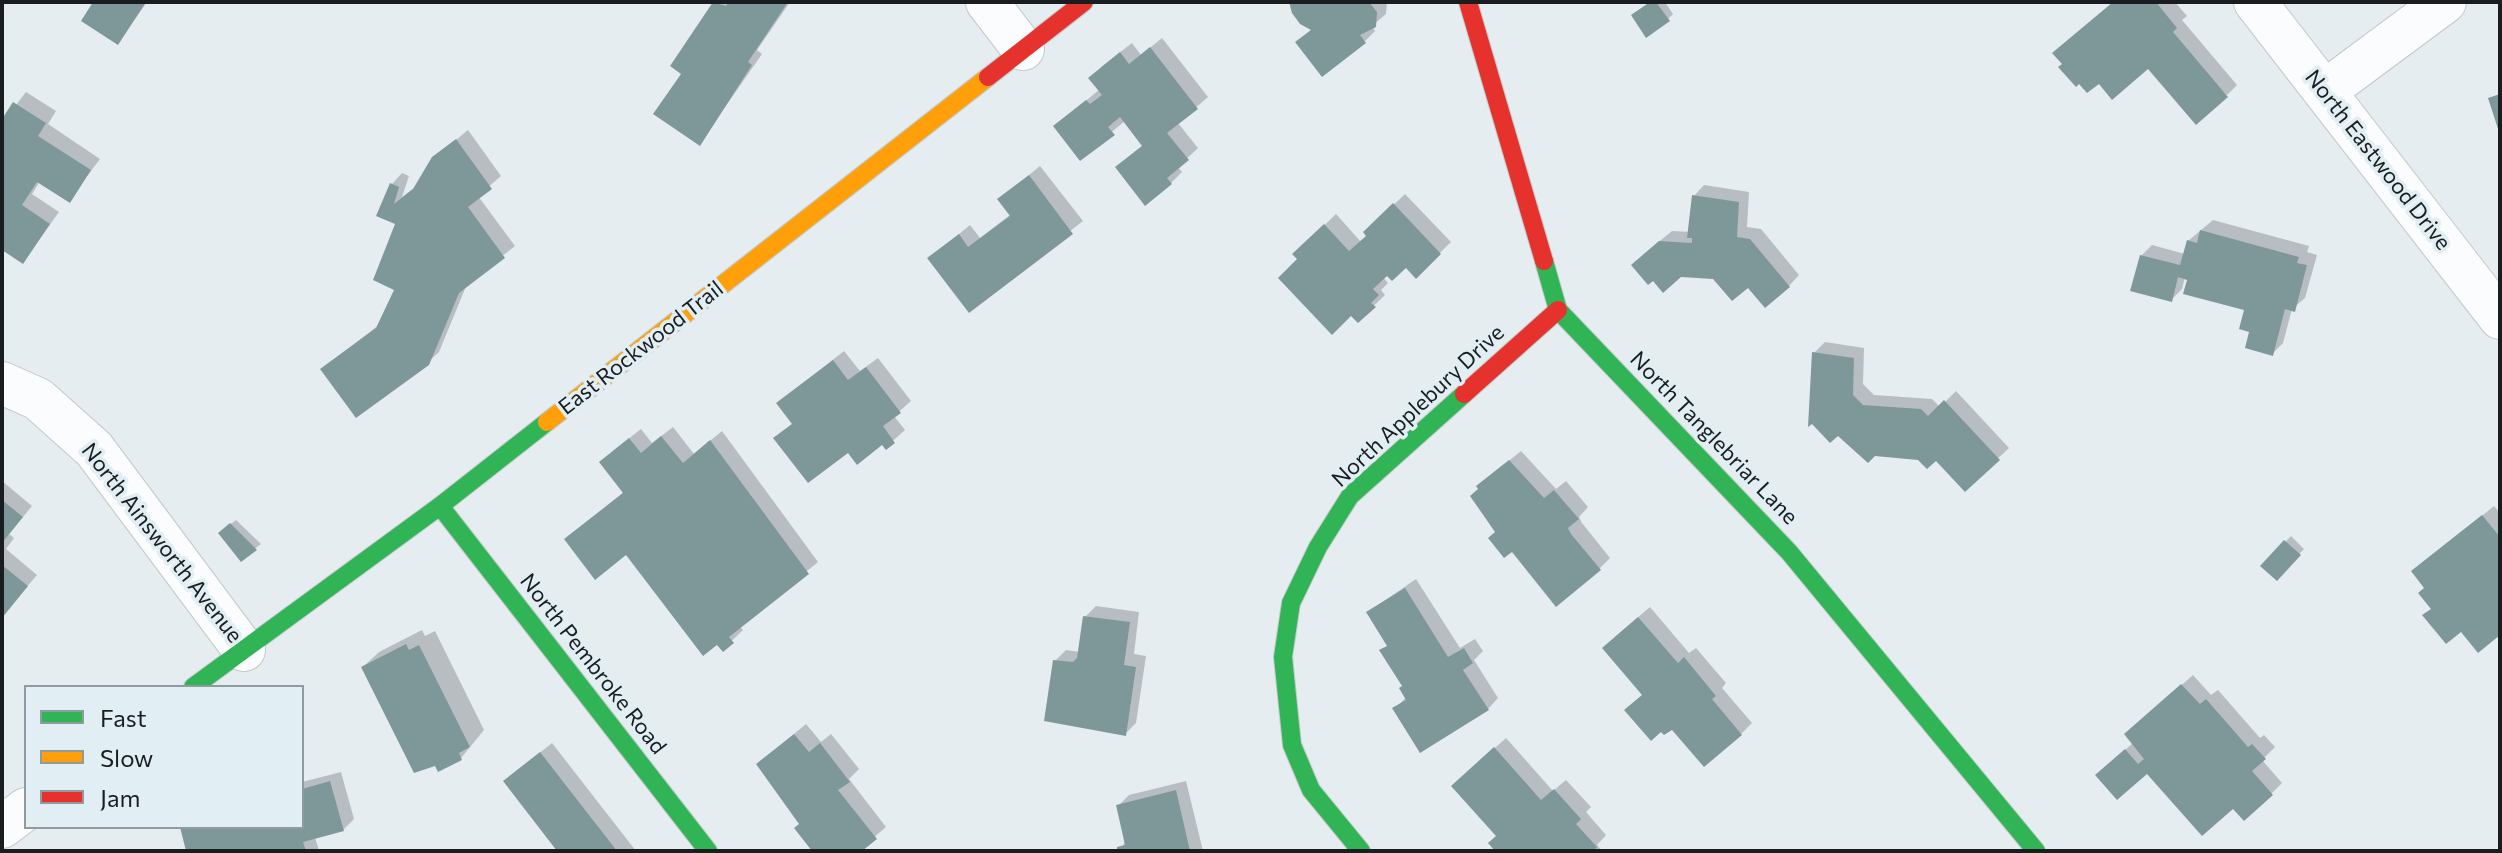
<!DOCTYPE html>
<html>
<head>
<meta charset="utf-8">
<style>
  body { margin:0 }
  #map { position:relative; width:2502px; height:853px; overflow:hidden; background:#e5edf0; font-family:Commissioner,sans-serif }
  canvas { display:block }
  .frame { position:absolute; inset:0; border:4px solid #191d1f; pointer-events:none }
  .legend { position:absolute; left:24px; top:685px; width:280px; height:144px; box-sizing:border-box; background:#e1eff4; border:2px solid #919b9f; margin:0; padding:10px 14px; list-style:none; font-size:24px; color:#191d1f }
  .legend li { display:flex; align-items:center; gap:16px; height:40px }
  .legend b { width:40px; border:2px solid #919b9f }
</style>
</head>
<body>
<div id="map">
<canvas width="2502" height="853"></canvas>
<div class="frame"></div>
<ul class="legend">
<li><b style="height:10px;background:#30b455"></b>Fast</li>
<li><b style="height:10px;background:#ff9f0a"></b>Slow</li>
<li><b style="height:10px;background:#e5322d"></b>Jam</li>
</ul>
</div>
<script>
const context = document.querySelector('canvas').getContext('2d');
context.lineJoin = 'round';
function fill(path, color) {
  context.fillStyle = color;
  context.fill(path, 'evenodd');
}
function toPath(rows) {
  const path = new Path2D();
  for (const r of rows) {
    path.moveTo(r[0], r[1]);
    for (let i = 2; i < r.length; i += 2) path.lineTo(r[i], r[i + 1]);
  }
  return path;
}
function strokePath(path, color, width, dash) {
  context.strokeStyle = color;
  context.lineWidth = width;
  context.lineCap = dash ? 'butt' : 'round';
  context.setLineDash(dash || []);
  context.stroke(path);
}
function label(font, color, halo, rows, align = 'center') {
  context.font = font + ' Commissioner,sans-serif';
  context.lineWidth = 7;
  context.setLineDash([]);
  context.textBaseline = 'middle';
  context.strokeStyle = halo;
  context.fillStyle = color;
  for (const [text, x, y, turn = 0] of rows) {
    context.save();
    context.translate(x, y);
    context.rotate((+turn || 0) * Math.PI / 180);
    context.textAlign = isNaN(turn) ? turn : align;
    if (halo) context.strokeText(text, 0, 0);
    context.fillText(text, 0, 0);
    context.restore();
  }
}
const shadow = toPath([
  [95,2,147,2,118,43],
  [715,2,790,2,757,50,762,54,700,143,684,73,672,66],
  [1292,2,1387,2,1386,14,1372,26,1375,31,1365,41,1298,42,1313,28],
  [1651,2,1665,2,1673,14,1668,19],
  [2114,2,2175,2,2187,16,2182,20,2237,85,2227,95],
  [1162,38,1208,97,1178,123,1198,148,1178,167,1182,172,1171,183,1117,167,1144,144,1125,121,1080,158,1056,126,1100,89,1101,67,1132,43,1141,55],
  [26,92,56,111,48,124,100,159,69,200,40,181,32,194,59,212,23,262,2,248,2,123],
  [468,130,501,176,478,196,515,246,467,284,439,352,427,363,322,369,380,324,396,289,398,223,379,215,392,184,402,173,409,176,402,197,418,185,434,158],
  [1040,166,1083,221,969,310,930,258,970,225,980,238,1011,214,1000,199],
  [1704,185,1749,192,1747,227,1761,229,1799,275,1789,286,1748,285,1644,254,1672,231,1690,232,1694,196],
  [1405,194,1451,242,1416,276,1406,266,1387,273,1383,277,1388,283,1381,290,1385,295,1358,321,1295,254,1336,214,1361,242,1369,235,1365,232],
  [2213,220,2309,246,2307,252,2317,255,2305,298,2292,309,2283,343,2272,354,2251,331,2246,309,2185,277,2182,289,2171,300,2141,256,2152,245,2185,254,2188,241],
  [1825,342,1864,348,1863,384,1874,395,1932,399,1940,407,1956,391,2009,448,1965,489,1936,458,1875,454,1814,353],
  [844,351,860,371,878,358,911,401,894,416,905,430,886,447,883,443,848,450,776,438,793,423,778,403],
  [673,427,694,454,722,431,818,562,739,626,743,630,723,649,627,553,566,539,625,491,613,451,641,429,652,443],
  [1521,451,1556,489,1566,481,1588,507,1579,517,1582,523,1610,558,1599,569,1497,532,1490,476],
  [2,481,32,506,9,534,14,538,6,549,37,575,2,616],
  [2494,506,2500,513,2500,633,2461,629,2433,608,2427,588,2414,571],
  [236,520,261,544,242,559,226,528],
  [2291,536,2304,549,2277,578,2263,565],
  [1416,579,1460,648,1475,639,1483,651,1474,660,1498,698,1488,709,1395,709,1406,697,1404,686,1382,651,1388,645,1368,612],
  [1096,606,1139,612,1134,654,1146,656,1136,723,1125,734,1055,661,1066,650,1080,652,1085,617],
  [1650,607,1689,653,1696,648,1726,683,1722,688,1752,723,1741,734,1644,694,1615,637],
  [422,630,425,636,435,631,484,730,461,758,363,667,379,652],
  [2193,675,2211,695,2218,690,2260,738,2264,735,2275,747,2262,760,2282,783,2271,794,2233,806,2147,772,2109,764,2133,743,2137,724],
  [806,724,821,742,831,734,859,769,849,779,886,827,858,851,815,851,801,823,758,764],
  [1506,738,1553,791,1566,780,1591,807,1586,812,1606,835,1597,845,1602,851,1497,851,1498,836,1465,775],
  [552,743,636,851,560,851,505,781],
  [341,772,354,819,343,830,315,837,319,851,188,851,182,827,302,827,302,782],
  [1186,781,1203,851,1120,851,1126,840,1118,806,1129,795]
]);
const building = toPath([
  [93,2,146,2,118,45,81,21],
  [713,2,726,6,729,2,788,2,748,62,752,65,700,146,653,114,681,74,670,66],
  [1289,2,1369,2,1377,12,1376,27,1360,35,1366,43,1322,77,1295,42,1311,30,1300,24,1292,13],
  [1650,2,1656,2,1670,21,1646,38,1631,15],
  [2113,2,2156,2,2177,28,2173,32,2228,97,2196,125,2148,69,2112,100,2099,84,2087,93,2079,84,2076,87,2058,67,2062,64,2052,53],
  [1150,47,1198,109,1167,133,1189,160,1167,178,1172,184,1145,206,1115,167,1142,146,1120,117,1108,127,1115,135,1080,161,1053,126,1086,100,1090,104,1102,95,1088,78,1120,52,1129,64],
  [2500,94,2500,132,2499,132,2488,98],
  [13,102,46,123,38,136,91,170,70,203,37,182,22,205,50,224,23,264,2,250,2,119],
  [456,139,492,189,468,207,505,258,459,293,429,365,356,418,320,369,376,328,394,290,373,280,395,224,376,216,390,183,399,187,394,204,413,189,432,157],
  [1029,175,1073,234,969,313,927,258,959,234,968,247,1010,216,997,199],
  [1692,195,1739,202,1737,237,1750,239,1790,287,1765,308,1748,288,1732,301,1713,279,1681,277,1663,293,1653,281,1648,285,1631,265,1659,241,1692,243,1692,238,1687,238],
  [1393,203,1441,254,1416,279,1406,268,1392,281,1387,276,1373,289,1379,295,1371,303,1376,307,1358,323,1351,316,1332,335,1278,278,1297,259,1292,254,1324,224,1349,251,1366,236,1363,232],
  [2200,230,2299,257,2297,263,2307,265,2295,312,2285,309,2273,356,2245,348,2249,332,2239,329,2244,310,2183,294,2187,280,2178,277,2172,302,2130,291,2140,255,2180,265,2187,240,2197,243],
  [1812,352,1854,358,1853,395,1863,405,1921,409,1928,416,1944,400,2000,460,1965,492,1936,461,1927,469,1918,460,1875,456,1868,463,1838,436,1830,443,1812,424,1808,427],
  [833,360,848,380,866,367,901,413,883,426,895,443,886,450,882,445,857,465,848,453,808,483,773,438,792,424,776,403],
  [661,436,683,463,710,440,809,574,729,637,734,643,723,652,717,645,703,656,626,555,595,580,564,539,623,493,599,462,629,438,641,453],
  [1509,460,1544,498,1554,490,1579,519,1568,528,1571,534,1601,570,1556,607,1512,552,1504,558,1488,538,1495,532,1470,496,1478,489,1476,486],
  [2,500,23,517,2,543],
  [2482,515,2500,537,2500,635,2478,653,2461,632,2446,644,2422,615,2431,609,2418,593,2424,588,2411,571],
  [230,523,257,550,241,562,218,533],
  [2284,540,2301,555,2277,581,2260,566],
  [2,565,28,586,2,618],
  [1405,588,1448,657,1464,648,1473,663,1463,670,1489,710,1420,753,1392,708,1406,700,1399,688,1402,686,1379,650,1387,646,1366,612],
  [1083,616,1130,622,1124,665,1136,667,1126,736,1044,721,1053,660,1073,662,1077,658],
  [1638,617,1678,663,1684,657,1716,696,1712,699,1742,735,1704,767,1672,730,1664,735,1661,732,1651,741,1624,710,1642,695,1602,648],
  [406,644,409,650,419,645,470,747,459,753,462,760,438,772,435,766,414,773,361,667],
  [2181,684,2200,704,2206,699,2248,747,2252,744,2266,759,2252,771,2273,795,2244,821,2233,809,2202,836,2147,774,2117,800,2095,775,2125,749,2138,764,2144,759,2124,734],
  [794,734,809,752,820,743,850,782,838,790,877,839,862,851,812,851,794,828,799,824,756,764],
  [1494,747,1541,800,1554,789,1581,819,1576,824,1597,847,1593,851,1495,851,1488,843,1496,836,1451,786],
  [540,752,617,851,557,851,503,781],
  [330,781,344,831,303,842,306,851,186,851,180,827,302,827,302,789],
  [1176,790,1190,851,1117,851,1117,847,1125,845,1116,805]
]);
const street = toPath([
  [987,2,1023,49],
  [2255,2,2500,318],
  [2325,91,2445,2],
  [2,383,38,399,94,449,244,650],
  [2,827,26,809]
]);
const fast = toPath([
  [1544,261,1558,310,1789,552,2036,851],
  [440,506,708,851],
  [193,687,440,506,547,422],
  [1361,851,1311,790,1292,745,1283,657,1291,603,1318,547,1350,496,1464,394]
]);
const slow = toPath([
  [547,422,988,77]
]);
const jam = toPath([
  [1468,2,1544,261],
  [988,77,1084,2],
  [1464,394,1558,310]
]);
const streetNames = [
  ["North Eastwood Drive",2378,160,52],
  ["East Rockwood Trail",641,348,-38],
  ["North Applebury Drive",1418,406,-43],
  ["North Tanglebriar Lane",1714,438,46],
  ["North Ainsworth Avenue",162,543,52],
  ["North Pembroke Road",593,664,52]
];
fill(shadow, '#0003');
fill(building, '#7e9899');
strokePath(street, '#c3c9cb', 44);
strokePath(fast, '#c3c9cb', 20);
strokePath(slow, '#c3c9cb', 20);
strokePath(jam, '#c3c9cb', 20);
strokePath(street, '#fbfcfd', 42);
strokePath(fast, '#30b455', 18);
strokePath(slow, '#ff9f0a', 18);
strokePath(jam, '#e5322d', 18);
label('22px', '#191d1f', '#e1eff4', streetNames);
</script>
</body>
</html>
